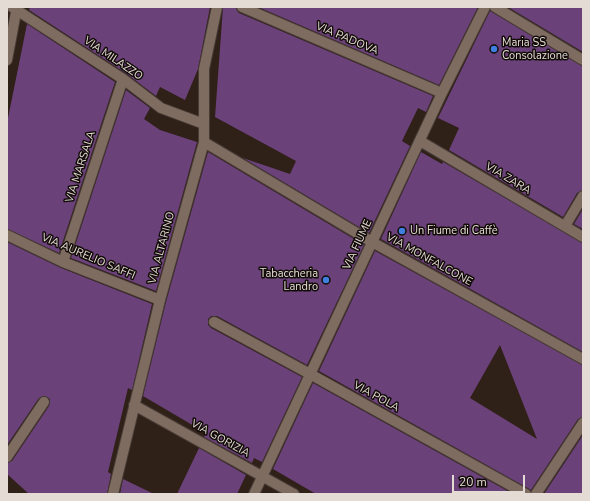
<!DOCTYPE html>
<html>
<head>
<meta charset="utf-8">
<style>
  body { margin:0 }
  #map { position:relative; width:590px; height:501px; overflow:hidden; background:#2f2018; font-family:"Nunito Sans",sans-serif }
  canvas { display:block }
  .frame { position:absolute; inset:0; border:8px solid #e5dbd5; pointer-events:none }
  .scale { position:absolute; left:452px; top:475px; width:73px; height:18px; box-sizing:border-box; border:2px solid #e5dbd5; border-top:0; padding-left:5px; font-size:12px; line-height:14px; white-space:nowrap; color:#e5dbd5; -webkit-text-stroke:3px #120c08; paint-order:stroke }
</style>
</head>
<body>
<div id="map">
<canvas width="590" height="501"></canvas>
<div class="frame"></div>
<div class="scale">20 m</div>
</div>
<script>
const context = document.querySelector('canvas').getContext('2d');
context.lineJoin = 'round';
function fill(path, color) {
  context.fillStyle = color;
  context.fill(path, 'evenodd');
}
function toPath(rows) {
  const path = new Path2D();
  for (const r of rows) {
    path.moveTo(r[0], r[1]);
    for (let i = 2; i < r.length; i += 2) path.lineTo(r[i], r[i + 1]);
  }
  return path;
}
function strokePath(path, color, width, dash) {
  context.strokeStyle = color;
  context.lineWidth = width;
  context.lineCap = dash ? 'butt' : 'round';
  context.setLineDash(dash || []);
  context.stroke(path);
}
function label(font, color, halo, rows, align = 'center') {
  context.font = font + ' "Nunito Sans",sans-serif';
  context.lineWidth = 3;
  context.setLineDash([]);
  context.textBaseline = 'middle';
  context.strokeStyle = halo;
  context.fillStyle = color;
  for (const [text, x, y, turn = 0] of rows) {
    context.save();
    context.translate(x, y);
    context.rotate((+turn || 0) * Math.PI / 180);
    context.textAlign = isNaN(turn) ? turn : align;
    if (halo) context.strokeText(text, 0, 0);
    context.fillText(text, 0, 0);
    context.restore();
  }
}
const building = toPath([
  [30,7,210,7,198,69,185,100,160,87,156,96,127,74,29,10],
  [223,7,236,7,237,11,239,13,433,96,426,112,418,108,402,141,410,146,369,233,243,158,290,174,296,161,215,117],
  [258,7,478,7,439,85],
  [508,7,583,7,583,52],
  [490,11,583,66,583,190,577,193,563,217,449,150,459,128,438,118],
  [27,24,115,82,59,253,7,229,7,123],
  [126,90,150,108,144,119,160,130,197,142,156,291,71,258],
  [208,152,364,245,307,365,217,316,211,316,208,319,208,325,211,328,302,377,262,462,254,458,252,463,204,437,206,433,143,396,166,302],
  [421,152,442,164,443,162,583,243,583,352,381,239],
  [583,209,583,229,574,224],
  [7,242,61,268,152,304,132,390,128,388,108,472,111,474,107,494,29,494,7,474,7,463,12,461,49,406,50,402,50,399,45,396,39,398,7,445],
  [375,251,583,365,583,417,578,419,531,490,319,371],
  [500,345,537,439,470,398],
  [313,383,513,494,316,494,273,469],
  [583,435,583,494,544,494],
  [199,448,246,475,237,494,177,494],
  [123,479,154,494,120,494]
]);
const minor = toPath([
  [12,7,123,79,161,108,204,124],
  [242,7,442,93],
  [495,7,583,60],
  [7,60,17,7],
  [420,141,583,237],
  [204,142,372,242,583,359],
  [565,226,583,196],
  [7,235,63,262,160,300],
  [63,262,123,79],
  [214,322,310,374,526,494],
  [134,405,294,494],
  [7,457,44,402],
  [113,494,160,300,204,142,204,69,217,7],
  [254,494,442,93,485,7],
  [536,494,583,423]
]);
const markers = [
  [494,49,4,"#3f7fe0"],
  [402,231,4,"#3f7fe0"],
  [326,280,4,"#3f7fe0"]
];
const streetNames = [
  ["VIA PADOVA",347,39,23],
  ["VIA MILAZZO",113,59,34],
  ["VIA MARSALA",81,167,-72],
  ["VIA ZARA",508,179,31],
  ["VIA FIUME",358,245,-65],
  ["VIA ALTARINO",162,248,-75],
  ["VIA AURELIO SAFFI",88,257,23],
  ["VIA MONFALCONE",429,260,29],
  ["VIA POLA",376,397,29],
  ["VIA GORIZIA",220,439,29]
];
const poiNames = [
  ["Maria SS",502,43],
  ["Consolazione",502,56],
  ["Un Fiume di Caffè",410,231],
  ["Tabaccheria",318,274,"right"],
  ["Landro",318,287,"right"]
];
fill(building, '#6b417a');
strokePath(minor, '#483c36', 12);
strokePath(minor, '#7e6c61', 10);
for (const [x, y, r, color] of markers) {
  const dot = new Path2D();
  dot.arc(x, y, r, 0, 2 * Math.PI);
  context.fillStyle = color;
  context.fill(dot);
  strokePath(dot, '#120c08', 1.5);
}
label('11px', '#e5dbd5', '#120c08', streetNames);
label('11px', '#e5dbd5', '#120c08', poiNames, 'left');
</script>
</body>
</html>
